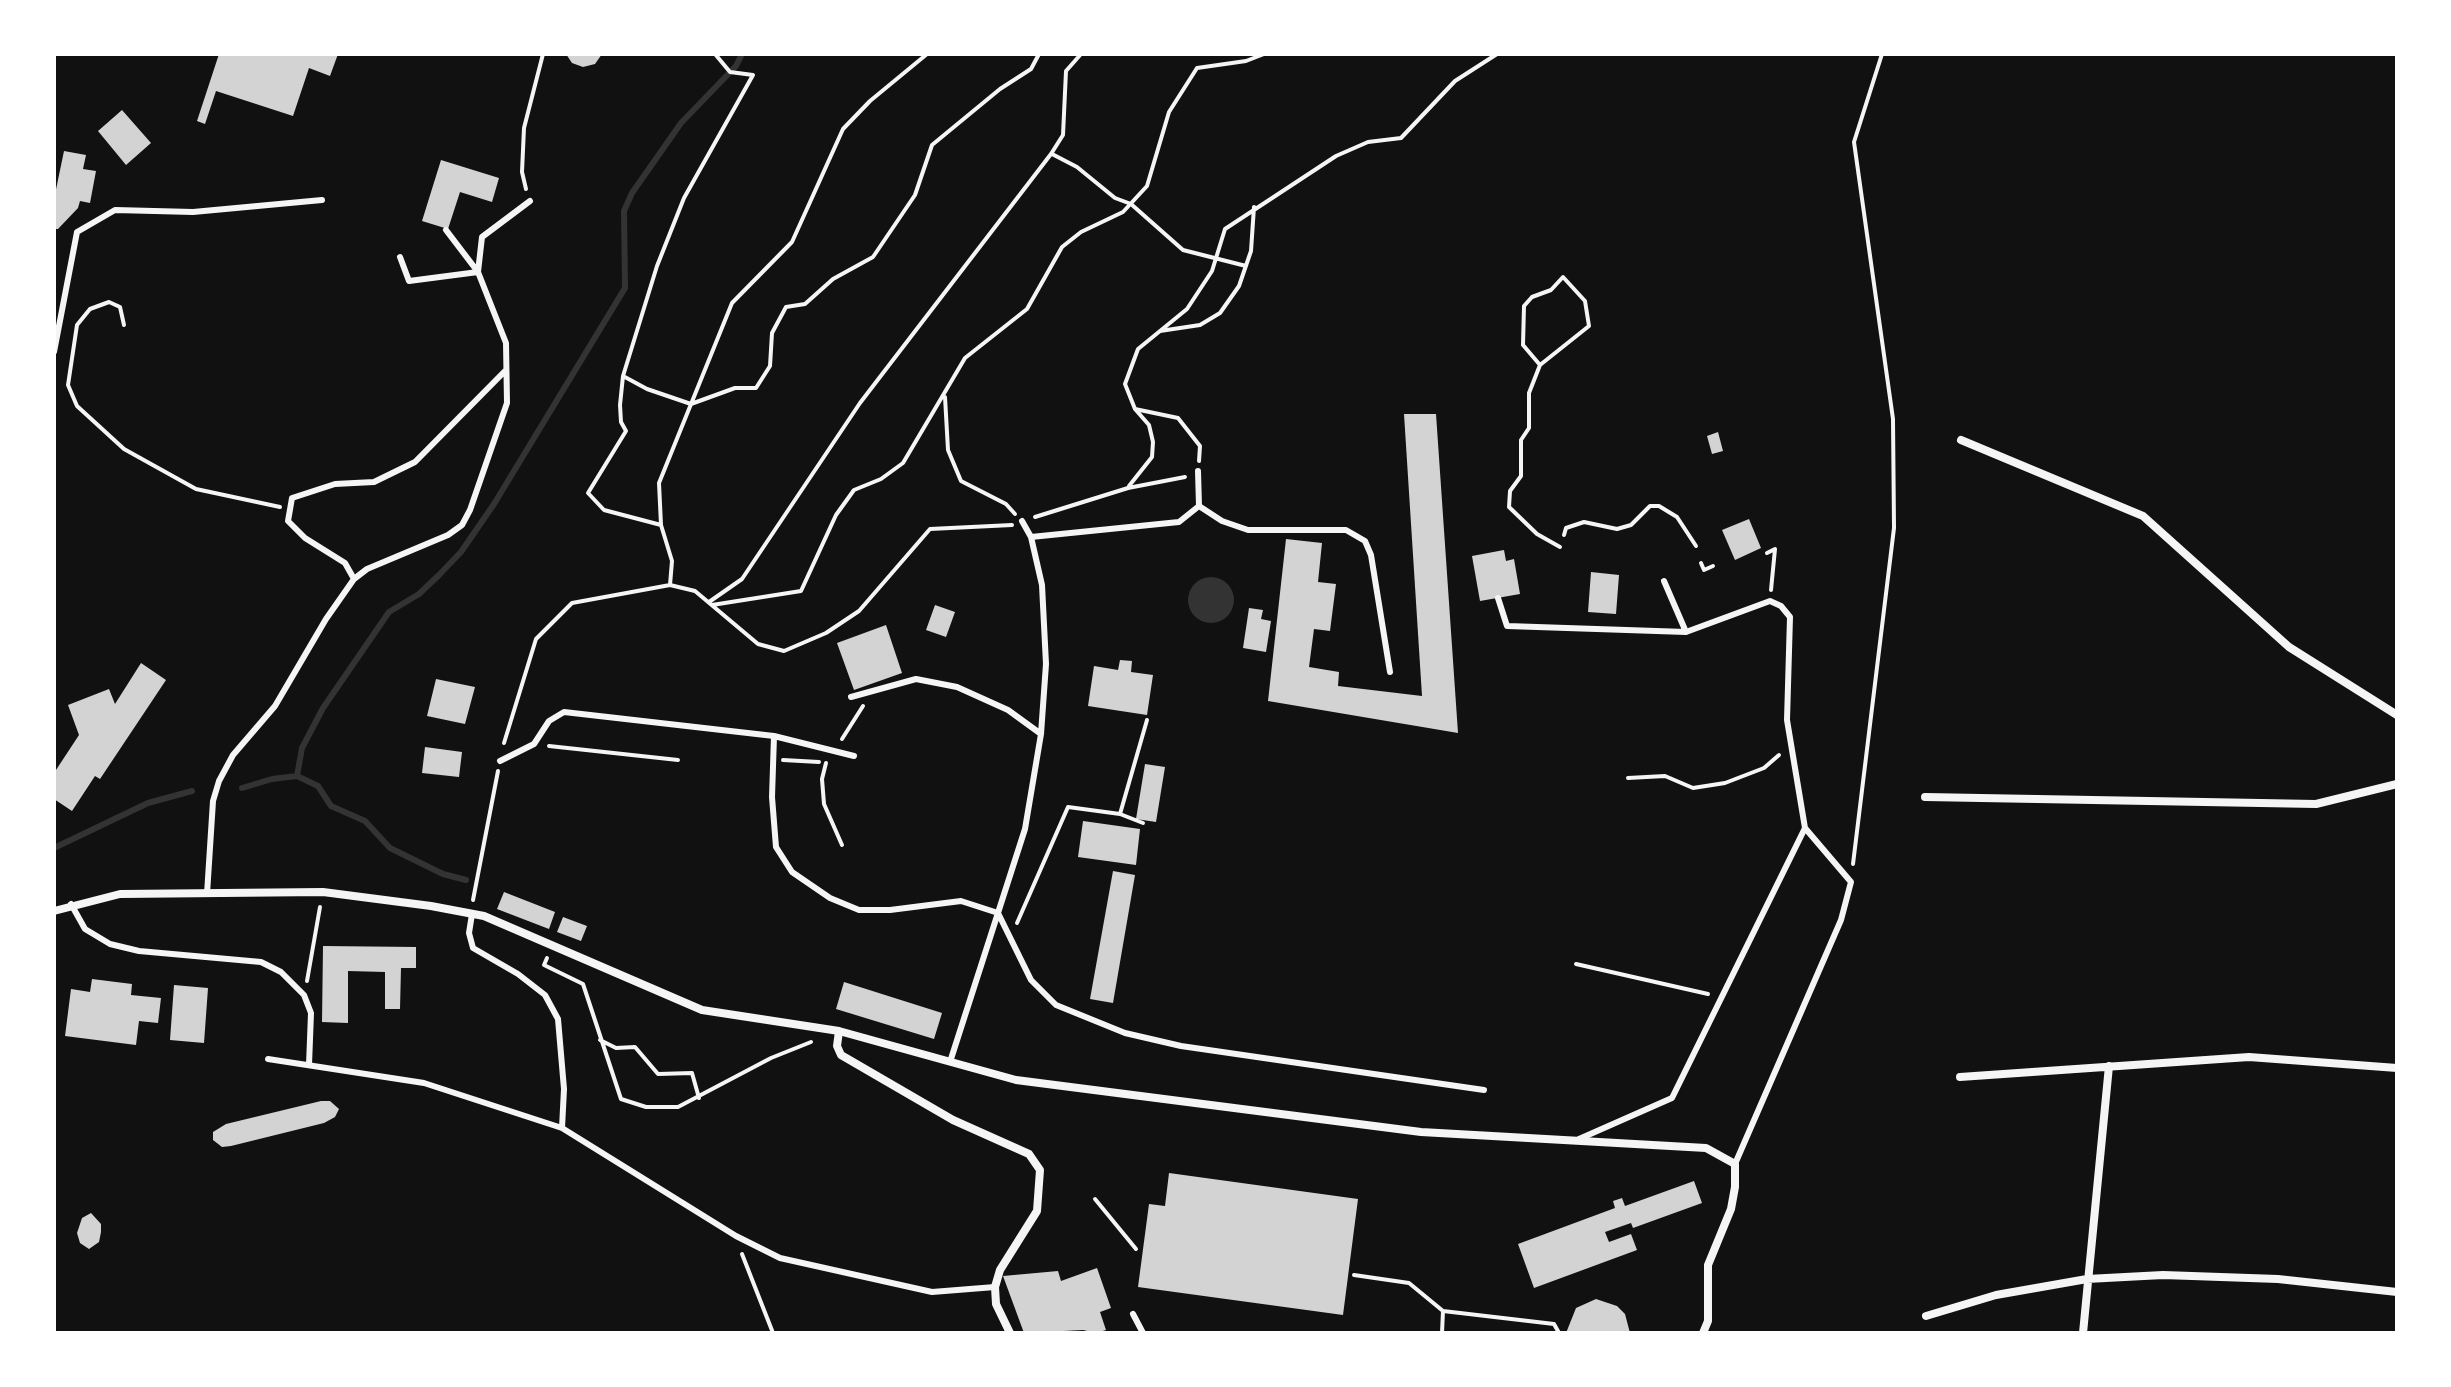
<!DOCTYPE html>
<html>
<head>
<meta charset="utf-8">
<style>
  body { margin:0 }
  #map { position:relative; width:2451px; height:1387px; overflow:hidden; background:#111; font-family:"Roboto Condensed",sans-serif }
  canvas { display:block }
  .frame { position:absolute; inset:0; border:56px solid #fff; pointer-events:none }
</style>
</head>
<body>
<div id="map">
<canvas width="2451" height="1387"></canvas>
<div class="frame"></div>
</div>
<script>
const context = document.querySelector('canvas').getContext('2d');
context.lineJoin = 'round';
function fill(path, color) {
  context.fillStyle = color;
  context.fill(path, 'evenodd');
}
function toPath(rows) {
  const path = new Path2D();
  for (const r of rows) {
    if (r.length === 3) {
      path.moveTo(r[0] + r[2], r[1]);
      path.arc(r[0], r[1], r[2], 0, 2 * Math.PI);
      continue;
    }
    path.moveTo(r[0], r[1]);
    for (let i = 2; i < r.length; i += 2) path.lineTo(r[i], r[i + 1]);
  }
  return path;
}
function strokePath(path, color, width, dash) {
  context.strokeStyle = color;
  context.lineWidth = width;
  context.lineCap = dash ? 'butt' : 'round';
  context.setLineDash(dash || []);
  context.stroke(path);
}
const water = toPath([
  [1211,600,23]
]);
const stream = toPath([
  [297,776,302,748,323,708,389,612,419,594,439,575,461,552,494,504,625,288,624,211,632,193,681,123,736,66,742,54],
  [242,788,272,779,297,776,318,786,331,806,365,821,390,848,443,874,466,880],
  [54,848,148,803,192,791]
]);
const building = toPath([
  [219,54,338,54,330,76,309,68,293,116,216,91,205,124,197,121],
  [566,54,602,54,595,64,583,67,572,63],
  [122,110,151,143,126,165,98,131],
  [64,151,86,155,83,169,96,171,90,203,80,201,78,208,58,229,54,229,54,199],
  [441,160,499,178,492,202,460,192,448,229,422,221],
  [1404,414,1436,414,1458,733,1268,701,1286,539,1322,543,1318,582,1336,584,1330,631,1314,629,1309,667,1339,672,1338,686,1422,696],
  [1718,432,1723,451,1712,454,1707,436],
  [1749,519,1761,548,1735,560,1722,530],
  [1504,550,1506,561,1514,559,1520,594,1480,601,1472,556],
  [1591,572,1619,575,1616,614,1588,612],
  [935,605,955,612,946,637,926,630],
  [1249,608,1263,610,1261,619,1271,621,1266,652,1243,648],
  [886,625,902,673,854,690,837,643],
  [1120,660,1132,661,1131,672,1153,675,1147,715,1088,706,1094,666,1118,670],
  [141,663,166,680,100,779,95,776,72,811,54,799,54,773,79,735,68,705,109,689,115,704],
  [436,679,475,687,465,724,427,716],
  [425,747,462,752,459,777,422,773],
  [1145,764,1165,767,1156,822,1136,819],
  [1083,821,1140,829,1136,865,1078,857],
  [1113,871,1135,875,1113,1003,1090,999],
  [504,892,555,912,549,929,497,909],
  [563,917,587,926,581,941,557,932],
  [323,946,416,947,416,968,401,968,400,1009,385,1009,385,972,348,971,348,1023,322,1022],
  [92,979,132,984,131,995,161,998,158,1023,139,1021,136,1045,65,1036,71,989,90,992],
  [844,982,942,1013,934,1039,836,1009],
  [174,985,208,988,204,1043,170,1040],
  [321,1101,330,1101,339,1109,335,1117,324,1123,231,1146,222,1147,213,1140,213,1132,226,1124],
  [1169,1173,1358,1199,1343,1315,1138,1287,1149,1204,1165,1206],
  [1694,1181,1702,1203,1633,1228,1631,1223,1605,1232,1609,1242,1631,1234,1637,1250,1534,1288,1518,1244,1615,1208,1613,1201,1622,1198,1625,1206],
  [91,1213,101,1224,101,1232,99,1242,89,1249,80,1243,77,1233,82,1218],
  [1097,1268,1111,1308,1100,1312,1106,1330,1096,1333,1083,1330,1024,1333,1003,1276,1058,1271,1061,1281],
  [1596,1299,1617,1306,1625,1314,1630,1333,1566,1333,1576,1308]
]);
const path = toPath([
  [1052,154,1077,167,1115,198,1131,204,1183,250,1246,266],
  [526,189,522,172,524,128,543,54],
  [124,325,120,307,109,302,90,309,77,325,68,385,77,406,124,449,196,489,280,507],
  [1160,331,1200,325,1220,313,1239,286,1251,251,1254,207],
  [1540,365,1523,345,1524,306,1532,297,1551,290,1563,277,1585,301,1589,326,1540,365,1529,393,1529,428,1521,440,1521,476,1510,491,1509,507,1537,534,1560,547],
  [623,376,657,266,684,198,753,75,730,72,715,54],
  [945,397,948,450,961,481,1006,504,1015,514],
  [1135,409,1178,418,1200,446,1199,461],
  [1129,486,1152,457,1153,442,1149,425,1135,409,1125,384,1138,349,1187,309,1212,271,1225,229,1336,156,1368,142,1401,138,1455,81,1497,54],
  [1035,517,1128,488,1185,477],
  [661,525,604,510,588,493,626,431,621,422,620,405,623,376,647,389,691,404,735,388,756,388,770,366,772,333,786,307,805,304,833,279,873,257,915,195,932,145,1000,89,1031,69,1039,54],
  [1564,535,1566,528,1584,522,1617,529,1631,525,1650,506,1659,506,1677,517,1696,546],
  [1767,553,1775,549,1771,590],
  [1701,563,1704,570,1713,566],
  [670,585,672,561,661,525,659,483,732,303,792,242,843,129,870,101,927,54],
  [709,602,742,579,860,403,1051,154,1063,135,1066,71,1081,54],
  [712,605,801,591,836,515,854,490,881,479,903,463,965,358,1027,309,1062,247,1081,232,1123,212,1147,186,1169,112,1197,68,1246,61,1264,54],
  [842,739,863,706],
  [504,743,536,639,572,603,670,585,695,591,758,644,784,651,826,633,859,611,930,529,1012,525],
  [549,746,678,760],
  [783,760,819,762],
  [826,763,822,779,824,804,842,845],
  [1628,778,1665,776,1693,788,1725,783,1764,768,1779,755],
  [1120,814,1143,823],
  [1853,864,1894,528,1893,419,1854,142,1882,54],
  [473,900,498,771],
  [1017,923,1068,807,1120,814,1147,720],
  [547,958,544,965,583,984,621,1099,646,1107,678,1107,771,1058,811,1042],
  [1576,964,1708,994],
  [307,981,320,907],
  [600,1040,616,1048,635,1047,658,1074,692,1073,699,1098],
  [1095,1199,1136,1249],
  [742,1254,773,1333],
  [1354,1275,1409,1283,1443,1311],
  [1442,1333,1443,1311,1554,1324,1559,1333]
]);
const service = toPath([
  [400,257,409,281,478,272,446,230],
  [54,352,77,232,115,210,193,212,322,200],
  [1199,506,1222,521,1248,530,1346,530,1365,541,1371,555,1390,672],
  [1031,537,1179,522,1199,506,1198,471],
  [354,579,345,563,305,538,288,521,292,498,335,484,374,482,415,462,506,370],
  [1664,581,1686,632,1770,601,1781,606,1790,617,1787,720,1805,828,1851,882,1841,920,1735,1164],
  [1498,598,1507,626,1686,632],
  [851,697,916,679,957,687,1008,710,1041,734],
  [774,736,772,797,776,847,792,872,830,898,859,910,890,910,961,901,998,913,1031,980,1056,1005,1125,1033,1181,1046,1484,1090],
  [500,761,534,744,549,721,564,712,774,736,854,756],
  [207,894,213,801,219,781,233,755,275,706,326,619,354,579,367,569,448,535,462,525,470,510,507,403,506,343,478,272,482,237,530,201],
  [71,904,85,929,110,944,139,951,261,962,281,972,304,995,311,1013,309,1065],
  [472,914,469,933,473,948,518,974,545,995,558,1019,564,1089,562,1128],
  [268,1059,424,1083,562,1128,736,1236,780,1258,932,1292,995,1287],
  [950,1062,1025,829,1041,734,1046,664,1042,585,1031,537,1022,521],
  [1579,1139,1672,1098,1805,828],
  [1133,1314,1143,1333]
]);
const minor = toPath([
  [1961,440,2143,516,2289,647,2397,715],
  [1925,797,2316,804,2397,784],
  [54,911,120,894,323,892,431,906,484,916,702,1010,839,1031,1016,1080,1421,1132,1706,1148,1735,1164,1735,1187,1731,1209,1708,1265,1708,1321,1703,1333],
  [839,1031,837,1046,841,1055,953,1120,1029,1154,1040,1170,1037,1211,1000,1270,995,1287,996,1304,1010,1333],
  [1960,1077,2249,1057,2397,1068],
  [1926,1316,1996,1295,2087,1279,2163,1275,2278,1279,2397,1292],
  [2083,1333,2109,1066]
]);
fill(water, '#333');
strokePath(stream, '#333', 6);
fill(building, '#d3d3d3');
strokePath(path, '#f5f5f5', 4);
strokePath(service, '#f5f5f5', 6);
strokePath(minor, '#f5f5f5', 8);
</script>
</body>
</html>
